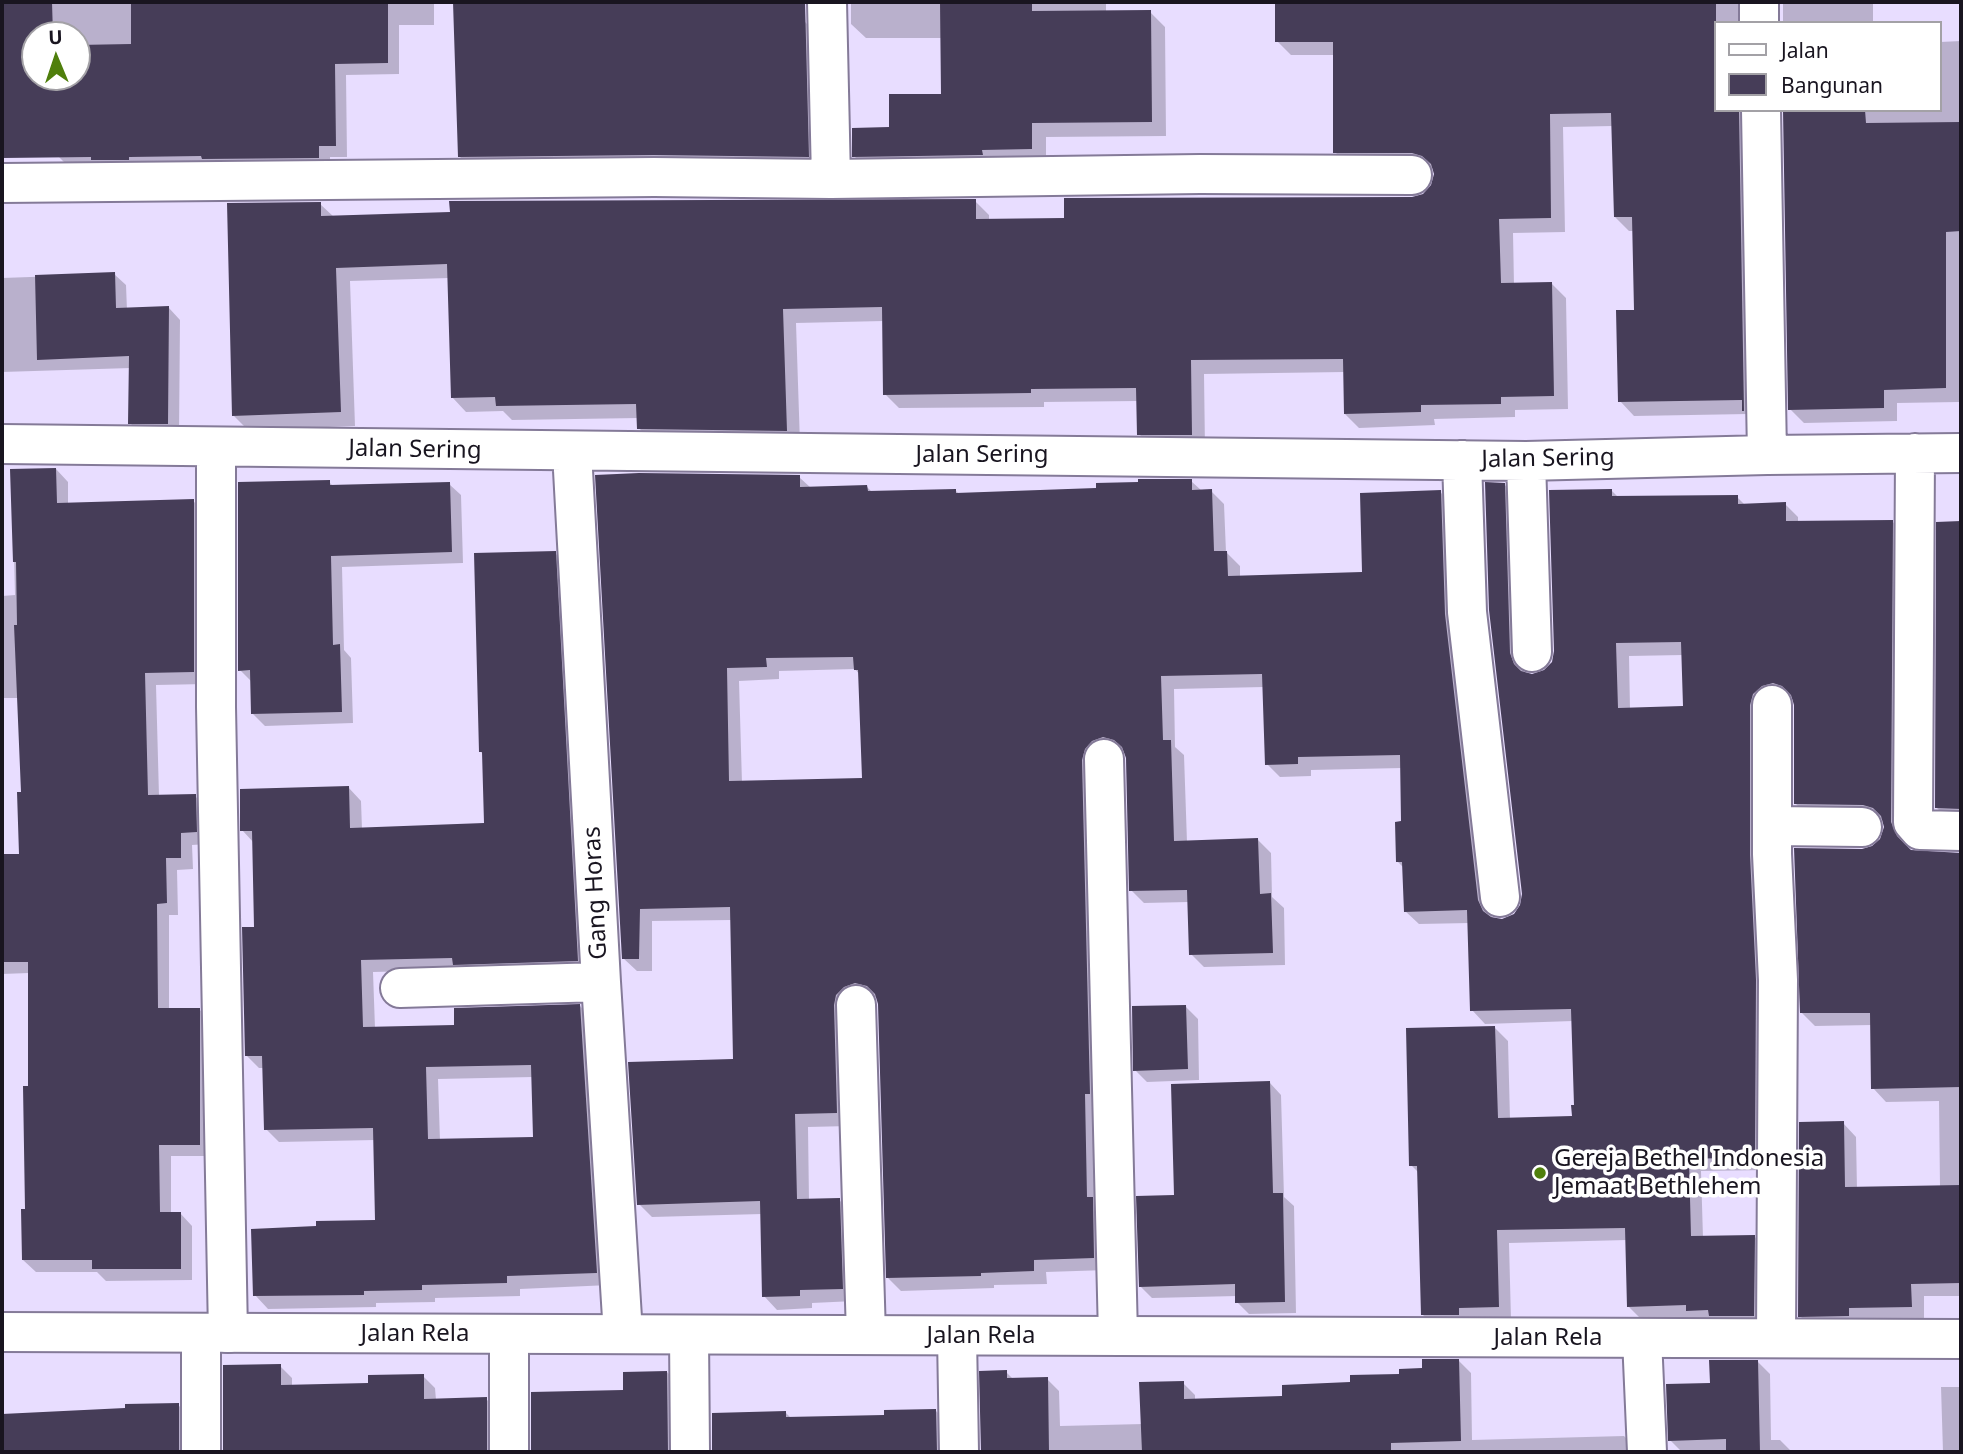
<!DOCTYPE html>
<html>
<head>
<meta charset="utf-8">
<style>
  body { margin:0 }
  #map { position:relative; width:1963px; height:1454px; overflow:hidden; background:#e8ddff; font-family:"Noto Sans",sans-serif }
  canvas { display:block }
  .frame { position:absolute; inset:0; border:4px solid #191520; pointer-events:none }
  .legend { position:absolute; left:1714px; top:21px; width:228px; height:91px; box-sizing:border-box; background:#fff; border:2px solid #a3a1a6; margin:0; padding:9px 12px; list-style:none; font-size:21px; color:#191520 }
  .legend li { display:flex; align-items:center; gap:14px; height:35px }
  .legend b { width:35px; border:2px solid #a3a1a6 }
  .north { position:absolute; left:21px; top:21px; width:70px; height:70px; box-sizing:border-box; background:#fff; border:2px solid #a3a1a6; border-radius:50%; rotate:358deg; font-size:19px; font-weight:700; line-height:28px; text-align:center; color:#191520 }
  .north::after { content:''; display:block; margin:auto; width:24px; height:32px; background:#4f7f0c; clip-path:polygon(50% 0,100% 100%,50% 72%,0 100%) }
</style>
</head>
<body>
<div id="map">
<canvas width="1963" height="1454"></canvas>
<div class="frame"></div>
<ul class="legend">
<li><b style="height:9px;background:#fff"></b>Jalan</li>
<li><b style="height:19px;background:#463d58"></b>Bangunan</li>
</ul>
<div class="north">U</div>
</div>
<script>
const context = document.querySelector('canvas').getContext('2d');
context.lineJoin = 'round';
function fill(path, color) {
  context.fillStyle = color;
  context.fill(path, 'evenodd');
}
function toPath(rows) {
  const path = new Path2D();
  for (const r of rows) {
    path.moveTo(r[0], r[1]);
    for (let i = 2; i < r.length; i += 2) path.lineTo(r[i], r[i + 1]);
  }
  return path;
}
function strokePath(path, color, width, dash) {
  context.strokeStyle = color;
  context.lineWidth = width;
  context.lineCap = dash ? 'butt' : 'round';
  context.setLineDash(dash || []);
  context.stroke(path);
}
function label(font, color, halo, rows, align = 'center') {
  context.font = font + ' "Noto Sans",sans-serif';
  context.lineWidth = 7;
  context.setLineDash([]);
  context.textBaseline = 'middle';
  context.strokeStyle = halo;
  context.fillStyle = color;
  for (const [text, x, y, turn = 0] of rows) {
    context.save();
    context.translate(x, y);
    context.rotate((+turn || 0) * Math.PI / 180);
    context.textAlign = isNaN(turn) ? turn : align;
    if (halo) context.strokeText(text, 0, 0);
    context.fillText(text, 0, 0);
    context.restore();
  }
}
const shadow = toPath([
  [2,2,434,2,434,25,399,25,399,74,346,75,347,157,330,157,330,169,70,168,58,156,58,148,2,149],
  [35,35,77,35,77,77,35,77],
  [486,2,779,2,779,23,805,22,820,37,823,171,474,171,459,156,486,15],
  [851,2,1106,2,1106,12,1150,12,1165,27,1166,136,1046,137,1046,163,869,171,854,156,942,96,942,38,866,38,851,24],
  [1276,2,1757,2,1750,23,1716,23,1716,110,1759,110,1748,414,1634,416,1620,401,1635,312,1634,231,1629,231,1615,217,1613,126,1563,127,1565,232,1513,233,1514,285,1552,284,1566,298,1568,409,1515,410,1515,417,1434,419,1435,425,1359,428,1345,414,1345,372,1204,374,1205,449,1153,448,1139,434,1138,401,1044,402,1044,407,899,408,885,394,884,321,796,323,800,444,653,443,639,428,639,418,512,420,503,411,466,412,452,397,449,278,350,281,355,426,248,430,234,416,320,204,334,217,975,201,989,215,989,220,1066,219,1412,199,1423,196,1432,188,1436,174,1434,168,1349,166,1335,152,1334,55,1291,55,1277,41],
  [1783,2,1873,2,1873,23,1783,23],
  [1961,41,1961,392,1959,392,1959,402,1897,403,1897,421,1804,423,1790,409,1785,110,1940,110,1940,42],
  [114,274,126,285,127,310,169,308,180,320,179,435,141,434,130,423,131,368,2,372,2,278],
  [56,469,68,482,68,504,193,501,206,513,206,684,156,685,159,796,195,796,207,808,208,844,192,845,193,869,177,870,178,915,169,915,169,1010,199,1009,211,1022,211,1156,171,1156,171,1213,180,1213,192,1226,192,1280,106,1281,97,1272,36,1272,23,1260,30,1088,29,973,2,974,2,856,21,856,22,794,20,698,2,698,2,596,15,595,12,471],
  [597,476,799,477,811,488,867,487,872,492,956,491,960,495,1098,490,1191,481,1202,491,1211,491,1224,504,1226,552,1240,566,1240,577,1364,574,1440,492,1454,505,1458,629,1491,914,1493,919,1502,921,1515,916,1522,906,1523,894,1491,610,1504,484,1517,498,1523,667,1525,674,1532,676,1545,672,1553,663,1611,490,1619,498,1737,497,1745,505,1785,504,1798,517,1798,523,1892,521,1905,535,1904,837,1909,851,1919,854,1961,854,1961,1296,1924,1296,1924,1320,1813,1329,1800,1316,1843,1123,1856,1137,1857,1189,1940,1187,1939,1101,1886,1102,1873,1088,1872,1025,1815,1026,1801,1012,1863,851,1873,848,1882,840,1886,827,1884,820,1878,818,1809,817,1796,804,1796,704,1794,698,1787,696,1768,1170,1701,1171,1703,1238,1754,1236,1767,1250,1767,1329,1701,1323,1695,1318,1642,1320,1629,1307,1627,1240,1509,1243,1511,1320,1436,1328,1422,1314,1419,1173,1411,1165,1494,1027,1508,1041,1510,1119,1573,1118,1576,1107,1573,1021,1485,1024,1472,1010,1470,923,1419,924,1405,911,1404,868,1397,861,1403,823,1402,768,1311,770,1311,776,1280,777,1267,764,1264,687,1174,689,1175,747,1184,755,1187,842,1258,840,1271,853,1272,897,1284,908,1285,965,1204,967,1191,954,1189,902,1144,903,1131,890,1126,752,1118,750,1107,1270,1046,1272,1047,1284,994,1285,994,1288,901,1291,888,1278,880,1004,878,998,870,996,850,1126,808,1127,809,1201,839,1200,853,1213,855,1301,812,1303,812,1308,777,1310,764,1296,762,1214,652,1217,639,1204,735,1060,732,920,652,921,652,971,637,971,623,958],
  [1683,655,1685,708,1630,709,1629,656],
  [855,669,860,675,864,779,742,783,739,681,779,679,779,671],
  [329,482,334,487,449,484,461,495,463,563,342,567,344,650,351,658,353,723,265,726,253,714,252,682,240,670],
  [1961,523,1961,821,1950,821,1937,808,1938,524],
  [555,553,568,566,590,973,461,970,373,972,375,1028,456,1026,580,1006,593,1019,610,1285,520,1289,520,1296,435,1298,435,1302,376,1303,376,1307,268,1309,255,1295,377,1222,375,1140,279,1142,266,1129,264,1068,259,1068,246,1055,256,929,254,843,242,830,348,787,361,801,362,829,486,825,484,755,481,752],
  [533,1077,535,1139,440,1141,438,1079],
  [1186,1007,1198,1019,1199,1080,1147,1082,1135,1070],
  [1270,1083,1281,1095,1284,1197,1294,1206,1296,1313,1249,1314,1237,1302,1237,1296,1152,1298,1140,1286,1176,1197],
  [1459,1361,1471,1373,1472,1440,1624,1436,1636,1448,1636,1452,983,1452,981,1373,1006,1372,1014,1380,1047,1379,1059,1391,1060,1426,1143,1424,1183,1383,1195,1395,1195,1400,1284,1398,1401,1376],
  [1758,1362,1770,1374,1771,1440,1780,1440,1792,1452,1682,1452,1670,1440,1711,1385],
  [280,1366,292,1378,292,1387,370,1385,423,1376,435,1388,436,1400,486,1399,499,1411,499,1452,225,1452,225,1367],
  [667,1372,679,1385,679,1452,533,1452,533,1394,625,1392],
  [1941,1387,1961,1387,1961,1452,1943,1452],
  [178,1405,191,1417,191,1452,2,1452,2,1415,60,1414],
  [936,1411,948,1423,948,1452,714,1452,713,1415,786,1413,791,1418,885,1416]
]);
const building = toPath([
  [2,2,52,2,53,35,35,35,35,77,77,77,77,45,131,44,131,2,388,2,388,63,335,64,336,146,319,146,319,158,202,159,201,156,129,157,129,160,91,160,91,157,2,158],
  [453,2,805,2,809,157,654,155,458,157],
  [940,2,1032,2,1032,11,1151,10,1152,122,1032,123,1032,149,982,150,983,155,852,157,852,128,889,127,889,94,941,94],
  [1275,2,1401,2,1401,4,1500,2,1716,2,1716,110,1739,110,1744,411,1742,411,1742,400,1618,402,1616,310,1634,310,1632,217,1614,217,1611,113,1550,114,1551,218,1499,219,1501,283,1552,282,1554,396,1501,397,1501,404,1421,405,1421,412,1344,414,1343,359,1191,360,1192,435,1137,435,1136,388,1031,389,1031,393,883,395,882,307,783,309,787,431,637,429,636,404,496,406,495,397,451,398,447,264,336,268,341,412,232,416,227,203,321,202,321,216,450,212,449,201,976,199,976,219,1064,218,1064,198,1412,197,1423,194,1431,185,1434,174,1431,164,1422,156,1412,153,1333,153,1333,42,1275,42],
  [1783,110,1865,110,1866,123,1961,122,1961,231,1946,232,1946,388,1884,390,1884,408,1788,410],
  [115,272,116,308,169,306,168,424,128,424,129,356,37,360,35,275],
  [56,468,57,503,194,499,194,672,145,673,148,795,196,794,197,832,181,833,181,858,166,858,167,903,157,904,158,1008,200,1008,200,1145,159,1145,160,1212,181,1212,181,1269,92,1269,92,1260,22,1260,21,1209,25,1209,23,1086,28,1086,28,962,2,962,2,854,19,854,17,792,21,792,14,625,17,625,16,562,13,562,10,469],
  [639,473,800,475,800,487,867,485,868,491,956,489,956,493,1096,488,1096,483,1138,482,1138,479,1192,479,1192,490,1212,489,1214,551,1227,551,1228,576,1362,572,1360,493,1441,490,1445,614,1478,900,1483,911,1491,917,1502,919,1514,914,1520,905,1522,894,1489,610,1485,482,1505,483,1510,653,1514,664,1521,671,1532,674,1544,670,1552,662,1554,651,1549,490,1612,489,1612,496,1738,495,1738,504,1786,502,1786,521,1893,520,1891,822,1897,836,1911,850,1961,853,1961,1087,1871,1089,1870,1013,1800,1013,1794,848,1862,849,1872,846,1880,839,1884,827,1881,816,1873,808,1863,805,1794,804,1794,705,1791,695,1782,686,1773,683,1762,686,1753,694,1750,705,1750,855,1756,980,1755,1157,1689,1159,1691,1236,1755,1235,1754,1316,1709,1316,1708,1310,1686,1311,1686,1305,1627,1307,1625,1228,1497,1230,1499,1307,1459,1308,1459,1315,1421,1315,1417,1166,1409,1166,1406,1028,1495,1026,1498,1118,1572,1116,1571,1105,1574,1105,1571,1009,1470,1011,1467,910,1404,912,1402,862,1396,862,1395,822,1401,821,1400,755,1298,757,1298,764,1265,765,1262,674,1161,676,1163,740,1171,740,1174,841,1258,838,1260,894,1271,893,1273,953,1189,955,1187,890,1129,891,1126,758,1122,747,1114,740,1103,737,1092,741,1085,749,1082,760,1090,1094,1085,1094,1087,1197,1093,1197,1094,1258,1034,1260,1034,1271,981,1273,981,1276,886,1278,878,1004,875,994,867,986,855,983,844,987,836,995,834,1005,837,1113,795,1114,797,1199,840,1198,843,1289,800,1290,800,1296,762,1297,760,1201,637,1205,628,1062,733,1059,730,907,640,909,639,959,622,959,595,475],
  [1681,642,1683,706,1618,708,1616,643],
  [853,657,854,670,858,670,862,778,729,781,727,668,767,667,766,658],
  [330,480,330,485,450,482,452,552,331,556,333,645,340,644,342,712,251,714,250,670,238,671,238,482],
  [1961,521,1961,809,1935,808,1936,522],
  [556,551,578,961,453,965,452,958,361,960,363,1027,454,1025,454,1008,580,1004,597,1273,507,1276,507,1283,422,1285,422,1290,364,1291,364,1295,253,1296,251,1229,316,1226,316,1221,375,1220,373,1128,264,1130,262,1056,245,1056,242,927,254,927,252,831,240,831,240,789,349,786,350,828,484,823,482,752,479,752,474,553],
  [531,1065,533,1137,428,1139,426,1067],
  [1186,1005,1188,1069,1133,1071,1132,1006],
  [1270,1081,1273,1193,1283,1193,1285,1302,1235,1303,1235,1284,1139,1287,1136,1196,1174,1195,1171,1084],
  [1844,1121,1845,1187,1961,1185,1961,1283,1911,1284,1912,1307,1849,1308,1849,1316,1798,1317,1799,1122],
  [1422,1359,1459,1359,1461,1441,1391,1443,1391,1451,1142,1452,1139,1382,1184,1381,1184,1399,1282,1396,1282,1385,1350,1382,1350,1375,1399,1374,1399,1369,1422,1368],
  [1709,1360,1758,1360,1760,1452,1726,1452,1726,1439,1668,1441,1666,1384,1710,1383],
  [281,1364,281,1385,368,1383,368,1375,424,1374,424,1399,487,1397,487,1452,223,1452,223,1365],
  [1007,1370,1007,1378,1048,1377,1049,1452,981,1452,979,1371],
  [667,1371,668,1452,531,1452,531,1392,623,1390,623,1372],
  [179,1403,179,1452,2,1452,2,1414,125,1408,125,1404],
  [936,1409,937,1452,712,1452,712,1413,786,1411,786,1417,884,1415,884,1410]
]);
const minor = toPath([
  [827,2,831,179],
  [1759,2,1759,23],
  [1761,110,1767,455],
  [2,183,654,177,831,179,1200,174,1412,175],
  [2,444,1526,461,1767,455,1961,453],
  [216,447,216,707,228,1333],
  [572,452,601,982,623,1334],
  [1915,453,1913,822,1920,830,1961,831],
  [1462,460,1467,612,1500,897],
  [1526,461,1532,652],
  [1772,705,1772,854,1778,980,1776,1338],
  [1104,759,1118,1336],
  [1772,826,1862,827],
  [400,988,601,982],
  [856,1005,866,1335],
  [201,1333,201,1452],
  [509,1334,509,1452],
  [689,1335,690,1452],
  [957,1336,959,1452],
  [1642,1338,1647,1452]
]);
const tertiary = toPath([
  [2,1332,1961,1339]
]);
const markers = [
  [1540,1173,7,"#4f7f0c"]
];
const streetNames = [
  ["Jalan Sering",415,450,1],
  ["Jalan Sering",982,455],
  ["Jalan Sering",1548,459,-1],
  ["Gang Horas",596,893,-93],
  ["Jalan Rela",415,1334],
  ["Jalan Rela",981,1336],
  ["Jalan Rela",1548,1338]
];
const poiNames = [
  ["Gereja Bethel Indonesia",1554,1159],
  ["Jemaat Bethlehem",1554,1187]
];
fill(shadow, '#0003');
fill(building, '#463d58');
strokePath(minor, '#847a98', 42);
strokePath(tertiary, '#847a98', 42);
strokePath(minor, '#fff', 38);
strokePath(tertiary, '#fff', 38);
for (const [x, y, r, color] of markers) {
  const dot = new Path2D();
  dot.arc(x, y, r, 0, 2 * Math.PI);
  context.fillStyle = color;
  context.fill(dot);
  strokePath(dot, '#fff', 2.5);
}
label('24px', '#191520', '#fff', streetNames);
label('24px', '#191520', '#fff', poiNames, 'left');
</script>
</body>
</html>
